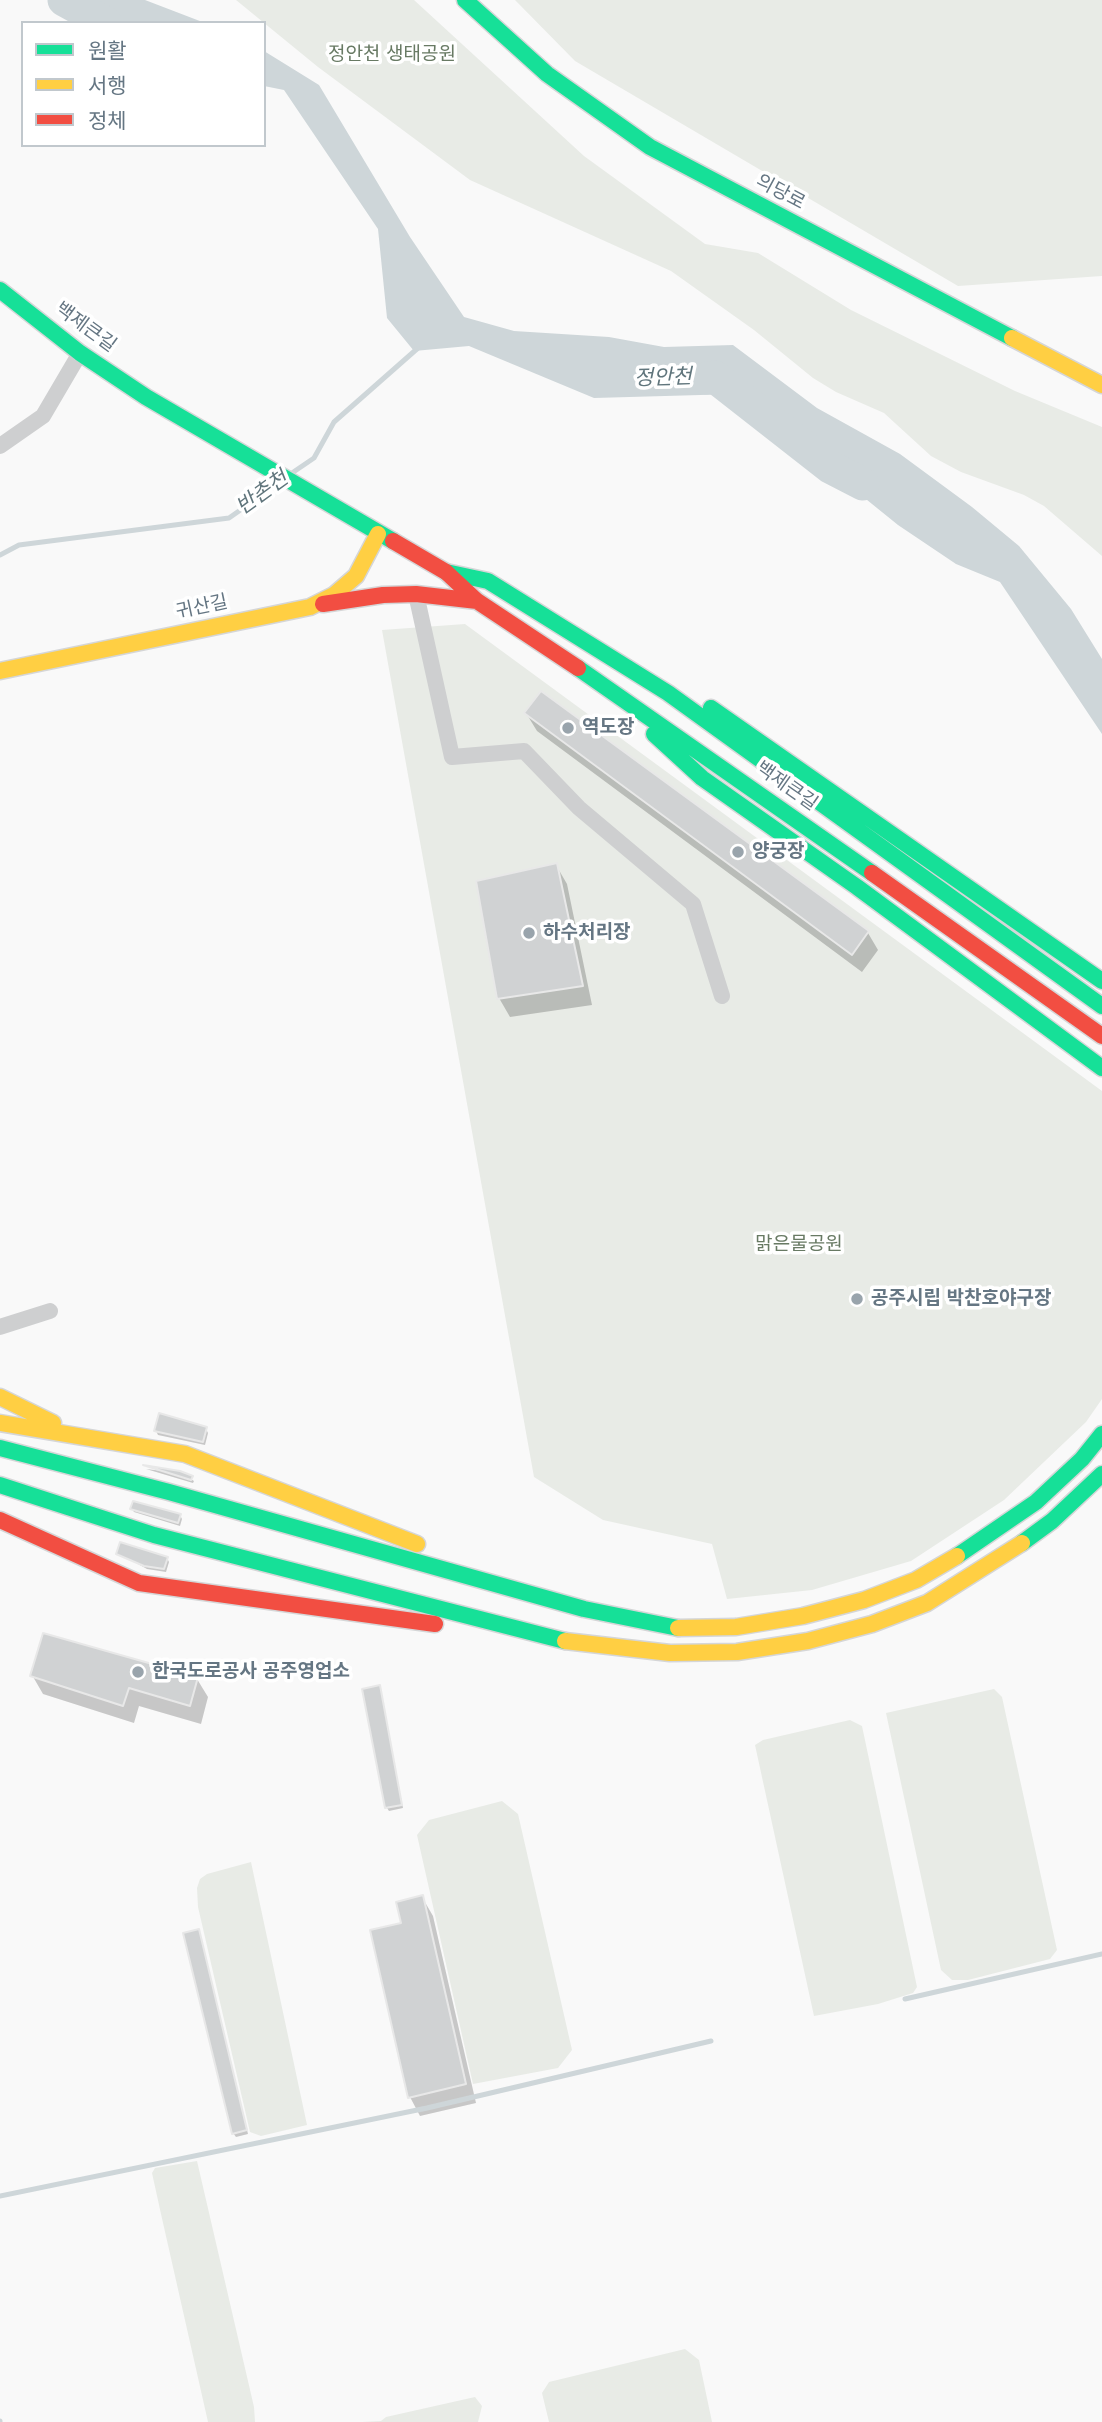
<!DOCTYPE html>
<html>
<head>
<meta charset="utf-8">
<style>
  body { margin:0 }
  #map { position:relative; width:1102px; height:2422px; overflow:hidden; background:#f9f9f9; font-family:Jost,"Noto Sans KR",sans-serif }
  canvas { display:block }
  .legend { position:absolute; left:21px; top:21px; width:245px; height:126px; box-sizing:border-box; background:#fff; border:2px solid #c1c8cd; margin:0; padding:9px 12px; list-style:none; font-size:21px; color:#657683 }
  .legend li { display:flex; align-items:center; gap:14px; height:35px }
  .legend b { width:35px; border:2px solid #c1c8cd }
</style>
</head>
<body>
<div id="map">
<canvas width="1102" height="2422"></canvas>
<ul class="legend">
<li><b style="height:9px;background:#16e098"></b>원활</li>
<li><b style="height:9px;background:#ffcf43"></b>서행</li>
<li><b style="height:9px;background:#f24e42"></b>정체</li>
</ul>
</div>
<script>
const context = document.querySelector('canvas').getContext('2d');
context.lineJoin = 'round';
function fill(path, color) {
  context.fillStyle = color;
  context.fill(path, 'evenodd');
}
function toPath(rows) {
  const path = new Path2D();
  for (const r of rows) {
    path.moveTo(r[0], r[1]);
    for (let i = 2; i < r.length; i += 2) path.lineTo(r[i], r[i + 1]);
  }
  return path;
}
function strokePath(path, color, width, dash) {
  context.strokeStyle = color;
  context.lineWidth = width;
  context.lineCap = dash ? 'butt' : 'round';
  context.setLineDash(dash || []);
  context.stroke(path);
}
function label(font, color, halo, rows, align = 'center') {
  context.font = font + ' Jost,"Noto Sans KR",sans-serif';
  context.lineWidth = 7;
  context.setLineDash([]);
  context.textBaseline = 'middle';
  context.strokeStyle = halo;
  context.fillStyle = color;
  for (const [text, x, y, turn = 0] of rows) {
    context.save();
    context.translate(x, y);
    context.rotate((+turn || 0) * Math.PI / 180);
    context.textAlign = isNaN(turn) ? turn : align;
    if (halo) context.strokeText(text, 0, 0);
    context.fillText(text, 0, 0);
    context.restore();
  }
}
const green = toPath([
  [236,0,414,0,584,156,705,244,758,253,851,310,1015,391,1102,427,1102,556,1044,506,1024,495,961,472,931,456,884,413,836,392,813,378,754,330,671,271,470,180,318,67],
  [515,0,1102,0,1102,276,958,286,575,61],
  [465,624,1102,1091,1102,1399,1086,1422,1004,1500,911,1561,812,1590,727,1599,712,1544,603,1520,534,1477,382,630],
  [994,1689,1002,1697,1057,1950,1050,1959,968,1980,952,1980,941,1970,886,1713],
  [850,1720,862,1726,917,1987,913,1993,878,2004,814,2016,755,1745,763,1740],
  [502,1801,518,1814,572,2050,558,2068,473,2084,417,1835,429,1820],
  [251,1862,307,2125,261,2136,250,2132,198,1907,197,1888,200,1879,207,1874],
  [197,2161,254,2407,255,2422,208,2422,161,2214,152,2173,155,2168],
  [685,2349,699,2360,712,2422,549,2422,542,2393,549,2382],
  [475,2397,482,2406,478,2422,362,2422,381,2421,386,2417]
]);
const water = toPath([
  [64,0,145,0,205,23,106,23],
  [264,51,319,85,410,237,464,317,514,331,609,337,664,347,733,345,817,408,900,454,972,507,1019,546,1071,609,1102,659,1102,734,1000,582,956,564,898,525,736,394,594,398,469,346,414,351,387,318,378,229,284,90,264,86]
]);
const shadow = toPath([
  [541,693,868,933,878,950,862,972,537,731,526,713],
  [556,865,567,884,592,1005,510,1017,499,998],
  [206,1429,208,1433,205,1445,158,1435,156,1431],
  [146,1469,180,1473,194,1481,193,1483],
  [132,1509,180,1515,182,1519,180,1526,134,1512],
  [118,1553,167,1558,169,1562,166,1572,147,1569],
  [32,1675,197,1679,208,1697,201,1724,139,1706,134,1723,43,1694],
  [381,1691,403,1808,389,1811,387,1808],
  [422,1897,433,1916,476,2103,420,2116,410,2097,403,1924],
  [200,1935,248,2134,236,2137,233,2133]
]);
const stream = toPath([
  [289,475,314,458,334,422,418,348],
  [0,555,19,545,229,518,279,483],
  [905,1999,1102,1954],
  [0,2196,427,2108,711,2041],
  [0,2421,0,2422]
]);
const river = toPath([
  [64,0,106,23],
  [707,378,715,377,830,467,863,484]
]);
const building = toPath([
  [541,691,869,931,852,955,524,713,541,691],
  [557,863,583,986,497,999,476,881,557,863],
  [159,1413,207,1427,203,1442,154,1431,159,1413],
  [143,1465,180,1471,193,1476,191,1480,143,1465],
  [133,1501,181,1514,178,1523,130,1509,133,1501],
  [120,1542,168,1557,164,1569,144,1566,116,1554,120,1542],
  [43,1633,198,1677,190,1706,129,1688,123,1706,30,1676,43,1633],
  [380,1685,402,1805,385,1808,362,1689,380,1685],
  [423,1895,466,2084,408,2098,370,1930,401,1923,396,1902,423,1895],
  [199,1929,247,2130,232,2134,183,1933,199,1929]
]);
const street = toPath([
  [0,446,43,416,80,353],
  [416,594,452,757,524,751,579,808,693,904,722,996],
  [0,1327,50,1311]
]);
const fast = toPath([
  [465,0,547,74,650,147,1012,338],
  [0,290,80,353,146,397,393,541],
  [446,572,488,581,668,693,1102,1006],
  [578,668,872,873],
  [711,708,1102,981],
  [654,734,702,778,857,887,1102,1068],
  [0,1448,169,1492,584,1609,678,1628],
  [0,1485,154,1535,565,1641],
  [1022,1543,1052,1521,1102,1474],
  [957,1556,1036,1502,1082,1459,1102,1434]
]);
const slow = toPath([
  [1012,338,1102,385],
  [0,671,310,607,334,595,356,576,378,534],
  [0,1397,53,1423],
  [0,1423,185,1454,417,1544],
  [678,1628,736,1627,803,1616,864,1600,916,1580,957,1556],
  [565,1641,670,1653,737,1652,808,1641,872,1624,927,1603,1022,1543]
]);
const jam = toPath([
  [393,541,446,572,477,601,578,668],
  [323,604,383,595,416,594,477,601],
  [872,873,1102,1036],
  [0,1520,139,1583,435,1624]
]);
const markers = [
  [568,728,7,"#99a4ac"],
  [738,852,7,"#99a4ac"],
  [529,933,7,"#99a4ac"],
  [857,1299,7,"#99a4ac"],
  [138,1672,7,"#99a4ac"]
];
const parkNames = [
  ["정안천 생태공원",392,55],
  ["맑은물공원",799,1245]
];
const streetNames = [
  ["의당로",780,193,28],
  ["백제큰길",85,328,36],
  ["귀산길",202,608,-12],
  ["백제큰길",786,787,35]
];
const poiNames = [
  ["역도장",582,728],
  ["양궁장",752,852],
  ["하수처리장",543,933],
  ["공주시립 박찬호야구장",871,1299],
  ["한국도로공사 공주영업소",152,1672]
];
const waterNames = [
  ["정안천",663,379,-2],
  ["반촌천",263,494,-36]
];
fill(green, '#e8ebe6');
fill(water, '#ced6d9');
fill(shadow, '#0003');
strokePath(stream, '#ced6d9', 5);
strokePath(river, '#ced6d9', 33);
fill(building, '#d0d2d3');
strokePath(building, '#e8e8e8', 2);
strokePath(fast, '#d5d6d7', 19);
strokePath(slow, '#d5d6d7', 19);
strokePath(jam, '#d5d6d7', 19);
strokePath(street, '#cecfd0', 16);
strokePath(fast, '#16e098', 16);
strokePath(slow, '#ffcf43', 16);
strokePath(jam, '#f24e42', 16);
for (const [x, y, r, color] of markers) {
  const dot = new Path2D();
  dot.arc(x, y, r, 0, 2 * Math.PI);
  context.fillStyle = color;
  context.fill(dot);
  strokePath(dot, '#fff', 2.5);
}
label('19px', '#687a64', '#fff', parkNames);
label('19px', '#657683', '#fff', streetNames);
label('bold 19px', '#657683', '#fff', poiNames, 'left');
label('italic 21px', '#60757c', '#fff', waterNames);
</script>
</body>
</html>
